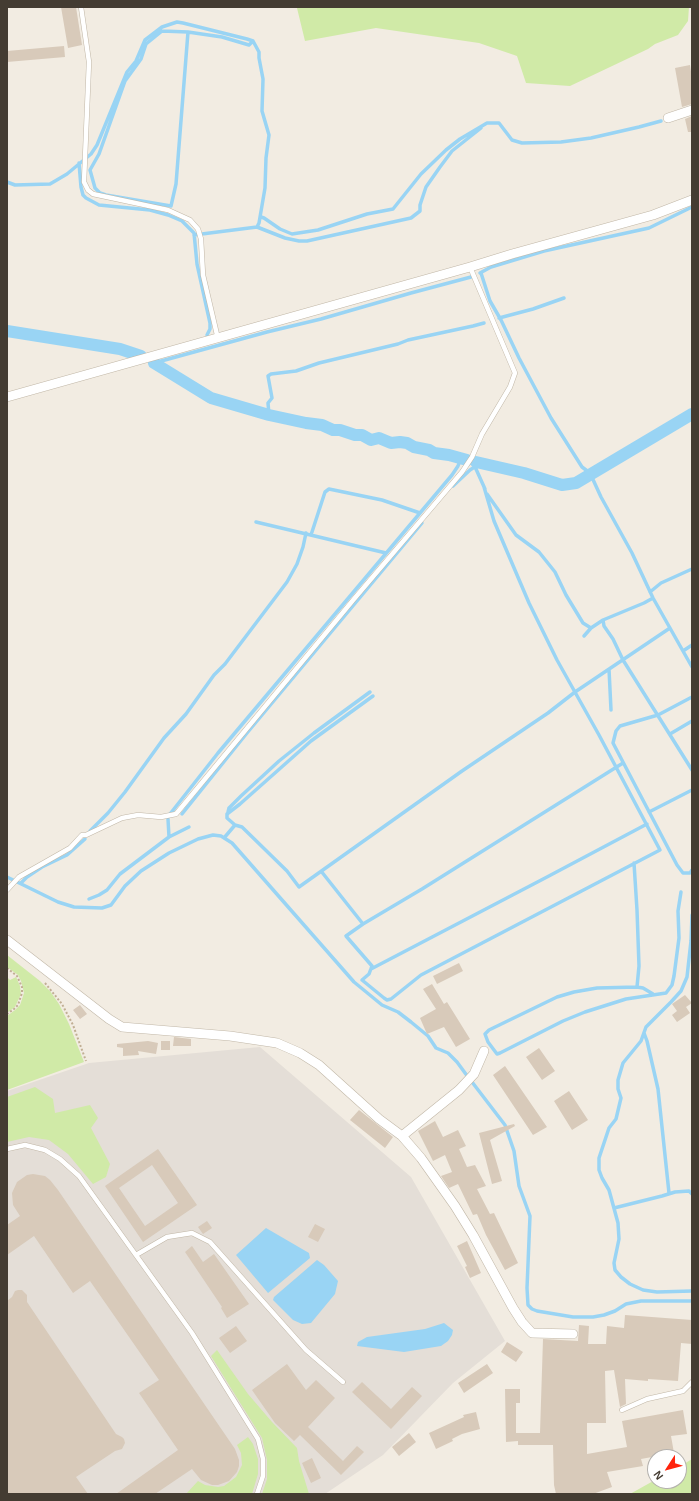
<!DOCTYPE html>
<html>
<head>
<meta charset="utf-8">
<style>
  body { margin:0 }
  #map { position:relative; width:699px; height:1501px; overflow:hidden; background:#f2ece2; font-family:Helvetica,sans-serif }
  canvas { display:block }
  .frame { position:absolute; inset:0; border:8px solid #443c32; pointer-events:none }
  .north { position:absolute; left:647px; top:1449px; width:40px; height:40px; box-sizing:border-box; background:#fff; border:1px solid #b4b1ad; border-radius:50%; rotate:234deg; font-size:11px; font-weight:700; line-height:16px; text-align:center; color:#443c32 }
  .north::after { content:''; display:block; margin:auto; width:14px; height:18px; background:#ff230c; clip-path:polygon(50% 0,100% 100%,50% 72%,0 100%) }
</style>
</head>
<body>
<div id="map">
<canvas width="699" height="1501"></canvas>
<div class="frame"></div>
<div class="north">N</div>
</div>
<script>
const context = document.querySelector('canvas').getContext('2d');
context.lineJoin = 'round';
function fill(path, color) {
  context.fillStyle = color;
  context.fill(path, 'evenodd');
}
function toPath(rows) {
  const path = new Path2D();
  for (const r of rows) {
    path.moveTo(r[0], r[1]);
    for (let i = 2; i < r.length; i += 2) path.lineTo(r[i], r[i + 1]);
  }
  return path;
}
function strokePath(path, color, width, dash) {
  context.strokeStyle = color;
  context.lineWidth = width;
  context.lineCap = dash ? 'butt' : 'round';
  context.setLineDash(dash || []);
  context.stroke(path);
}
const industrial = toPath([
  [260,1047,411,1177,505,1341,453,1383,383,1455,325,1494,7,1494,7,1091,89,1063]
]);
const green = toPath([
  [294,7,689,7,688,21,678,35,655,44,648,49,570,86,526,83,517,56,479,43,376,28,305,41,297,8],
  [7,955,40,981,50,991,59,1004,69,1024,84,1062,7,1090,7,1016,15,1010,20,1005,24,993,21,981,18,975,7,967],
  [7,977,10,980,16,977,17,979,20,986,21,994,15,1007,7,1013],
  [35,1087,53,1099,55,1113,90,1105,98,1118,91,1128,110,1164,106,1177,93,1184,68,1154,49,1140,29,1137,7,1142,7,1097],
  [217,1350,248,1394,272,1422,297,1448,299,1461,309,1494,262,1494,267,1479,267,1460,262,1438,211,1356],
  [248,1437,253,1444,258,1459,258,1474,252,1494,186,1494,198,1481,205,1485,218,1487,224,1486,236,1477,242,1465,241,1453,237,1445],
  [692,1459,692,1494,630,1494,655,1480,679,1481,679,1467]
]);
const water = toPath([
  [266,1228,309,1253,310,1258,268,1293,236,1255],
  [317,1260,324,1265,338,1281,335,1294,311,1323,302,1324,293,1320,273,1300,274,1297],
  [444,1323,453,1330,452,1335,448,1341,441,1346,404,1352,357,1346,358,1342,367,1337,425,1329]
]);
const stream = toPath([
  [162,31,146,44,141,59,125,81,99,154,90,170,95,188,100,193,106,195,171,206,176,184,188,32],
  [162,31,188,32,222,37,249,45,253,41],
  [79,163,81,187,83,195,86,198,99,205,150,210,168,215,182,221,194,233,197,264,210,323,210,329,207,335],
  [7,182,15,185,50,184,67,174,91,154,97,145,127,72,136,61,145,40,162,27,177,22,183,23,247,39,253,41,259,52,259,58,263,79,262,111,269,135,266,158,265,188,259,223,257,227,194,235],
  [261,217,264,218,280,229,292,234,318,230,367,214,393,209,421,174,446,150,460,139,487,123,499,123,512,140,522,143,561,142,591,138,639,127,661,121],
  [257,227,285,238,299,241,307,241,411,218,420,211,420,205,426,187,440,167,452,151,481,128],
  [480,273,491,267,544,251,649,228,692,207],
  [481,273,490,301,501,320,519,358,551,418,582,467,590,473,601,497,632,553,653,598,692,667],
  [499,318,533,309,564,298],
  [154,363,267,332,321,319,411,293,471,277],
  [269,415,268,403,272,398,268,376,271,374,296,371,319,363,398,344,408,340,473,326,484,323],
  [477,462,476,469,485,489],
  [453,486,470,470,476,466],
  [487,494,516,535,539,552,555,572,566,595,583,623,591,628],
  [256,522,386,553],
  [311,535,325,492,329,489,382,500,420,513],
  [650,592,661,583,692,569],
  [603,620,604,626,613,639,623,660,692,770],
  [584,636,591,628,603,620,644,603,653,598],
  [683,651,692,645],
  [609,669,611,710],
  [692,697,658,715,620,726,616,731,613,743,677,865,683,873,690,873,692,870],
  [670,734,692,721],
  [228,812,229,808,241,796,279,761,314,733,370,692],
  [649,812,692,790],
  [170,814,218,753,452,475,458,466,461,458],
  [182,814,247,733,422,523],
  [168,819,169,837],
  [235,825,227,818,227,814,240,804,311,741,373,696],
  [90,831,108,813,125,792,164,738,186,714,214,675,225,664,287,582,297,564,303,547,306,533],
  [224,838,235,825,242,827,287,871,299,887,462,771,548,713,575,692,670,628],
  [634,863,637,910,639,966,637,987],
  [321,871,363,924,346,936,372,966,369,974,362,980,384,998,387,1000,391,999,421,975,660,850,599,735,557,660,529,603,494,521,484,487],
  [7,877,58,902,74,907,102,908,111,905,125,886,141,871,169,853,198,839,213,835,221,836,232,843,354,982,382,1005,398,1012,411,1022,428,1036,436,1048,448,1053,457,1062,468,1077],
  [21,883,27,877,42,867,67,855,85,839],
  [89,899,99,895,107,890,120,874,169,837,189,827],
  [692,915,691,941,687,977,681,991,671,1002,646,1027,641,1041,623,1063,618,1080,618,1089,621,1098,616,1119,609,1128,599,1158,599,1170,602,1178,609,1190,618,1223,619,1239,614,1263,615,1270,621,1277,630,1284,643,1290,657,1292,692,1291],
  [363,924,422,889,623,763],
  [371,969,547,877,647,824],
  [653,994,643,988,637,987,597,988,574,992,557,997,489,1030,485,1034,488,1042,497,1054,500,1053,563,1021,585,1012,626,999,666,993,672,985,674,976,679,938,678,911,681,892],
  [644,1033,647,1041,658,1089,669,1193],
  [472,1082,505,1125,514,1151,519,1186,530,1216,527,1288,528,1305,532,1309,537,1311,573,1317,593,1317,604,1315,615,1311,626,1304,641,1301,692,1301],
  [614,1208,662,1196,675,1192,689,1191,692,1194]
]);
const canal = toPath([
  [7,331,120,349,141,356],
  [154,363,211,398,269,415,306,423,322,425,333,430,340,430,355,435,362,435,371,440,379,438,391,443,400,442,407,443,414,447,429,450,434,453,449,455,467,460],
  [476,462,524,473,562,485,576,483,692,414]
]);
const building = toPath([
  [61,7,76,7,82,45,68,48],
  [64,46,65,57,7,62,7,51],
  [690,65,692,78,692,104,682,107,675,68],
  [692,116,692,132,688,132,685,119],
  [459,963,463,971,437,984,433,976],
  [432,984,444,1004,447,1002,470,1039,456,1047,444,1027,427,1034,420,1018,436,1009,423,989],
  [685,995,692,1003,686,1007,690,1013,677,1022,672,1015,677,1011,672,1004],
  [80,1005,87,1014,80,1019,73,1010],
  [174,1037,191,1039,191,1046,173,1046],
  [148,1041,158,1043,156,1054,138,1051,139,1055,123,1056,123,1048,117,1047,117,1044],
  [161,1041,170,1041,170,1050,161,1050],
  [539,1048,555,1071,542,1080,526,1057],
  [505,1066,547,1127,533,1135,493,1075],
  [569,1091,588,1120,572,1130,554,1101],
  [359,1110,393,1137,385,1148,350,1120],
  [435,1121,443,1137,458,1130,466,1146,459,1149,467,1167,475,1165,486,1186,477,1189,490,1214,494,1213,518,1263,505,1270,486,1235,477,1214,473,1215,458,1184,449,1188,441,1176,452,1172,445,1155,433,1161,418,1131],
  [514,1124,515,1126,490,1140,502,1181,492,1184,479,1133],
  [158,1149,197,1205,143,1242,105,1186],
  [152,1165,178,1203,145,1226,119,1188],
  [33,1174,45,1176,50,1180,58,1190,235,1449,239,1460,239,1466,237,1472,229,1481,218,1485,212,1485,201,1480,192,1469,155,1494,116,1494,178,1450,139,1393,159,1380,90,1281,73,1293,34,1236,7,1255,7,1225,20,1216,13,1205,12,1193,17,1182,27,1175],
  [207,1221,212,1228,203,1234,198,1227],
  [315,1224,325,1229,318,1242,308,1237],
  [467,1241,481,1273,470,1278,465,1267,467,1266,457,1246],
  [192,1246,203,1262,214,1254,249,1304,227,1318,221,1308,222,1307,185,1252],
  [18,1290,22,1290,27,1295,27,1302,116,1434,122,1437,124,1439,125,1443,122,1449,115,1451,76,1477,88,1494,7,1494,7,1301,12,1297,15,1291],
  [625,1315,692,1320,692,1344,681,1343,678,1381,648,1379,648,1381,625,1379,626,1404,620,1407,614,1370,605,1371,606,1423,587,1423,587,1454,627,1447,622,1421,683,1410,687,1434,671,1436,674,1453,641,1459,643,1466,607,1472,612,1487,593,1494,556,1494,554,1485,553,1445,518,1445,518,1441,506,1442,505,1389,520,1389,520,1403,516,1403,516,1433,540,1433,543,1339,578,1341,579,1325,589,1326,588,1344,606,1344,607,1326,624,1328],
  [236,1326,247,1341,230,1353,219,1338],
  [507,1342,523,1352,516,1362,501,1352],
  [287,1364,306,1390,316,1380,335,1398,308,1427,343,1461,357,1446,364,1452,341,1475,300,1435,294,1441,275,1423,252,1390],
  [487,1364,493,1373,464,1393,458,1383],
  [362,1382,391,1409,412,1387,422,1396,391,1429,352,1392],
  [476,1412,480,1429,462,1434,452,1439,453,1441,436,1449,429,1433,464,1417,463,1415],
  [409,1433,416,1442,399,1456,392,1447],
  [312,1458,321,1478,311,1483,302,1463]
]);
const path = toPath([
  [7,968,17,976,22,987,22,993,18,1005,14,1009,7,1014],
  [45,983,62,1004,73,1025,86,1061]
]);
const lane = toPath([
  [81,7,89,62,84,182,88,190,93,194,168,210,190,220,198,229,201,239,203,275,218,339],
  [7,890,19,877,70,848,82,835,86,835,122,818,138,815,161,817,176,814,354,599,462,472,472,457,482,434,510,387,515,373,470,267],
  [7,1149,25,1145,45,1150,60,1159,79,1176,192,1333,258,1439,263,1459,263,1476,257,1494],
  [136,1255,167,1237,192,1233,210,1242,306,1350,343,1382],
  [622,1410,647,1399,683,1391,692,1382]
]);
const street = toPath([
  [668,118,692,110],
  [7,397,470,267,512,254,653,215,692,200],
  [7,940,109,1019,122,1027,230,1036,277,1043,300,1053,319,1065,379,1119,402,1136,459,1090,474,1074,484,1051],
  [402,1136,421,1158,455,1206,473,1235,513,1308,522,1322,532,1333,573,1334]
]);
fill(industrial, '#e4ded7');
fill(green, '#d0eaa7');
fill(water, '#99d4f4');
strokePath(stream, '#99d4f4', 3.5);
strokePath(canal, '#99d4f4', 12);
fill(building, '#d8caba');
strokePath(lane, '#c1b7a7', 5.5);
strokePath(street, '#c1b7a7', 10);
strokePath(path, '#c1af94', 2, [2, 2]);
strokePath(lane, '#fff', 4.5);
strokePath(street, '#fff', 9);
</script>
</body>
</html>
